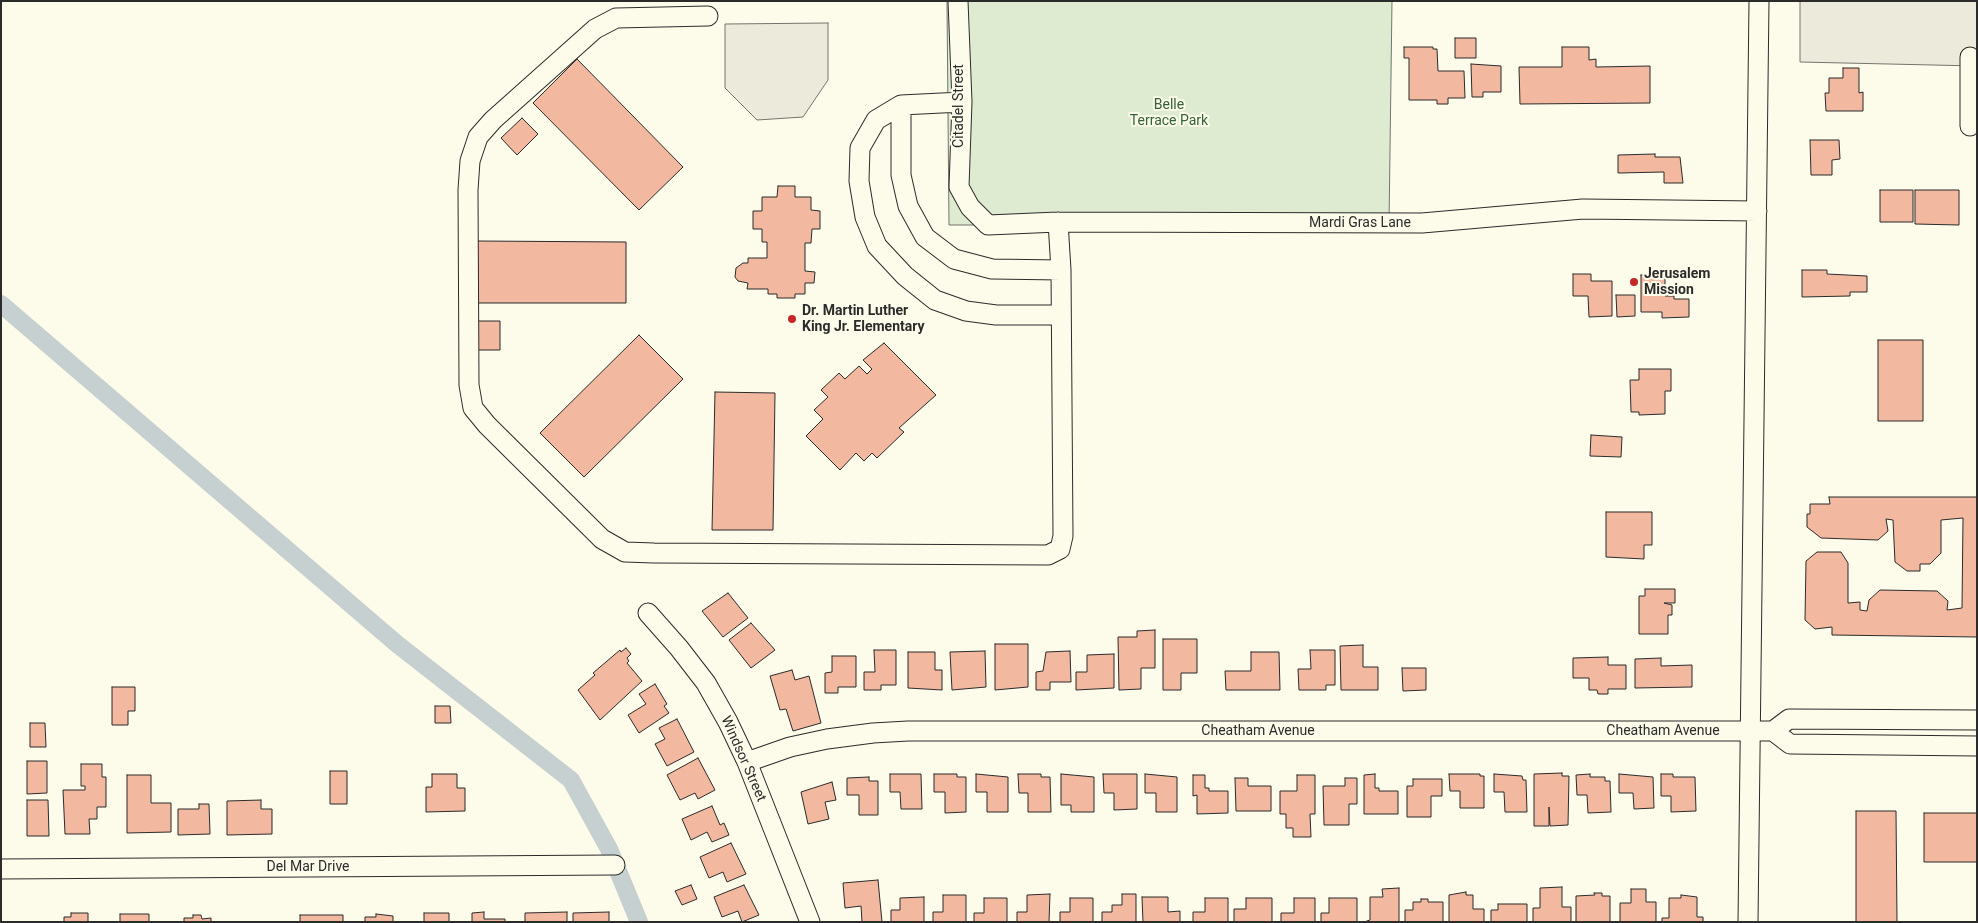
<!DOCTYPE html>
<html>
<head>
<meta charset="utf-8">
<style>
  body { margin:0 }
  #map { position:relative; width:1978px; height:923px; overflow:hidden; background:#fdfbea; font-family:Roboto,sans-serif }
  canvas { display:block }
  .frame { position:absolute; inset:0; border:2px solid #2b2b2b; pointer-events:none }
</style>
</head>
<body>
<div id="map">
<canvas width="1978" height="923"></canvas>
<div class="frame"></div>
</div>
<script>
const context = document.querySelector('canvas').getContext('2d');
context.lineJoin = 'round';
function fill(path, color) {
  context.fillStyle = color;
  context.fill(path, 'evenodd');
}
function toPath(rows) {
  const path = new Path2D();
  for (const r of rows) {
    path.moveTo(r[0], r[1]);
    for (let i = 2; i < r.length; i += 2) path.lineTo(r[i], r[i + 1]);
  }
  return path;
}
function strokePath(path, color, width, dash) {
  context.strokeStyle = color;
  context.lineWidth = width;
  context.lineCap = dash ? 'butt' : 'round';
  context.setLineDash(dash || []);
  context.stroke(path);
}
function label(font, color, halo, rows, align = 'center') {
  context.font = font + ' Roboto,sans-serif';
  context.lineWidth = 4;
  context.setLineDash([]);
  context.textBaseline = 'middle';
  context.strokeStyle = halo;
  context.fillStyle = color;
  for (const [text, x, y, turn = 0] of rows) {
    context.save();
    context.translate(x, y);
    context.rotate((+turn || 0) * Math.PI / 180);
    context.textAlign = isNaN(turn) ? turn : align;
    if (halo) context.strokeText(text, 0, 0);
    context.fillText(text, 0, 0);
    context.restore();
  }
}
const green = toPath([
  [947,1,1392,1,1389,225,949,225,947,1]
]);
const parking = toPath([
  [1800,1,1977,1,1977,66,1800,62,1800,1],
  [828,23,828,80,803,117,757,120,725,88,725,24,828,23]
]);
const canal = toPath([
  [1,304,397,644,571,780,609,849,639,922]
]);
const building = toPath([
  [1455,38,1476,38,1476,58,1455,58,1455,38],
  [1404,47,1433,47,1433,49,1437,49,1438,71,1464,71,1465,98,1448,98,1448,104,1437,104,1437,100,1409,100,1409,58,1404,58,1404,47],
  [1562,47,1589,47,1589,60,1596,59,1596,67,1650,66,1650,103,1520,104,1519,67,1562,67,1562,47],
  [577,59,683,167,639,210,533,103,577,59],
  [1471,64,1501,66,1501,92,1483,92,1483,97,1472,97,1471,64],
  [1843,68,1859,68,1859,93,1863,92,1863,111,1826,111,1825,93,1829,93,1829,78,1843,78,1843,68],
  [522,118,538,134,517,155,501,138,522,118],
  [1810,140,1839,140,1840,159,1832,160,1832,175,1811,175,1810,140],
  [1655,154,1655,157,1680,157,1683,183,1664,183,1664,172,1618,173,1618,155,1655,154],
  [778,186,795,186,795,197,811,197,811,210,820,211,820,229,812,229,811,243,805,243,805,271,815,272,814,283,805,283,805,294,795,294,795,298,777,298,777,294,768,294,768,289,747,289,748,283,738,281,735,277,736,268,743,263,748,263,748,258,767,258,767,242,762,242,762,229,753,229,753,211,762,211,762,197,777,197,778,186],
  [1880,190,1913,190,1913,222,1880,222,1880,190],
  [1915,190,1959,190,1959,225,1915,224,1915,190],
  [476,241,626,242,626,303,475,303,476,241],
  [1802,270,1827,270,1827,274,1867,276,1867,292,1850,292,1850,296,1802,297,1802,270],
  [1573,274,1591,274,1591,281,1612,281,1612,316,1589,317,1588,296,1573,296,1573,274],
  [1641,275,1665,275,1665,296,1674,296,1674,299,1689,299,1689,317,1662,318,1662,312,1641,312,1641,275],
  [1616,295,1635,295,1635,316,1617,317,1616,295],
  [477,321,500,321,500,350,477,350,477,321],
  [639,335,683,379,584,477,540,433,639,335],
  [1878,340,1923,340,1923,421,1878,421,1878,340],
  [884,343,936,395,899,428,904,432,877,458,872,453,864,461,856,453,840,470,806,436,823,419,814,410,828,397,821,390,839,373,845,379,859,366,867,374,872,369,863,360,884,343],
  [1639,369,1671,369,1671,391,1665,391,1665,414,1639,415,1639,412,1631,412,1630,380,1639,380,1639,369],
  [715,392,775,393,773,530,712,530,715,392],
  [1591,435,1622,437,1621,457,1590,456,1591,435],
  [1829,497,1977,497,1977,637,1832,635,1832,627,1815,629,1805,620,1806,561,1817,552,1841,552,1848,563,1848,603,1860,602,1860,610,1867,611,1869,600,1880,590,1937,591,1948,601,1947,610,1962,608,1963,518,1941,520,1941,553,1930,564,1920,564,1920,571,1907,571,1895,562,1893,520,1886,519,1888,531,1878,540,1821,538,1807,527,1807,514,1810,514,1810,504,1830,504,1829,497],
  [1606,512,1652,512,1652,545,1644,545,1644,559,1606,557,1606,512],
  [1645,589,1675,589,1675,603,1664,603,1672,605,1672,615,1668,615,1668,634,1639,634,1639,596,1645,596,1645,589],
  [728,593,748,618,723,637,702,611,728,593],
  [751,623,775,650,751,668,729,640,751,623],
  [1155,630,1155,668,1141,668,1141,689,1119,690,1118,637,1137,637,1137,631,1155,630],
  [1163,639,1197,639,1197,673,1181,673,1181,690,1163,690,1163,639],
  [995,644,1028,644,1028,687,995,690,995,644],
  [1363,645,1363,667,1378,667,1378,690,1341,690,1340,646,1363,645],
  [626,648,631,654,627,658,629,661,627,663,642,681,600,720,578,690,595,675,593,673,620,650,621,652,626,648],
  [874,650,896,650,896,685,881,685,881,690,864,690,864,672,875,672,874,650],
  [1310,650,1335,650,1335,685,1326,685,1326,690,1299,690,1298,669,1311,669,1310,650],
  [985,651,986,687,952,690,950,652,985,651],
  [1070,651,1071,682,1050,682,1050,690,1036,690,1036,672,1043,671,1046,652,1070,651],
  [908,652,935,652,935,670,942,670,942,690,908,688,908,652],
  [1251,652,1279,652,1280,690,1226,690,1225,671,1251,671,1251,652],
  [1114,654,1114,688,1076,690,1076,672,1087,672,1087,655,1114,654],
  [832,656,856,656,856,687,838,687,838,693,825,693,825,673,832,672,832,656],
  [1608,657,1608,665,1626,665,1626,689,1608,689,1608,694,1598,694,1597,690,1589,690,1589,678,1573,678,1573,658,1608,657],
  [1661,658,1661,666,1692,665,1692,687,1635,688,1635,659,1661,658],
  [1402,668,1426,668,1426,690,1403,691,1402,668],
  [792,670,795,680,809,676,821,723,793,731,786,709,780,710,770,676,792,670],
  [655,684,667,704,664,706,669,713,639,733,628,715,646,704,639,694,655,684],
  [112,687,135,687,135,711,128,711,128,725,112,725,112,687],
  [435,706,450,706,451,723,435,723,435,706],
  [677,719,694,752,667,766,655,744,665,739,659,728,677,719],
  [30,723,45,723,46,747,30,747,30,723],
  [698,758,715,790,698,799,695,793,680,800,667,775,698,758],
  [27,761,47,761,47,793,27,794,27,761],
  [81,764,102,764,102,777,106,777,106,807,97,807,97,819,89,819,90,834,65,834,63,790,85,790,85,786,81,786,81,764],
  [330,771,347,771,347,804,330,804,330,771],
  [1562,773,1562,776,1569,776,1568,825,1550,826,1549,807,1549,826,1534,826,1534,774,1562,773],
  [432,774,457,774,457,788,465,788,465,811,426,812,426,787,432,787,432,774],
  [890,774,921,774,922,809,901,809,900,792,890,792,890,774],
  [934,774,957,774,957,777,966,777,966,812,945,813,945,792,934,792,934,774],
  [976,774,1008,777,1008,812,987,812,987,792,976,792,976,774],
  [1018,774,1041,774,1041,777,1050,777,1051,812,1028,812,1028,793,1019,793,1018,774],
  [1061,774,1094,777,1094,812,1071,812,1071,805,1061,805,1061,774],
  [1103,774,1137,774,1137,809,1114,810,1114,793,1104,793,1103,774],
  [1145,774,1177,777,1177,812,1156,812,1156,793,1145,793,1145,774],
  [1375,774,1375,788,1379,788,1379,791,1398,791,1398,814,1364,814,1364,775,1375,774],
  [1449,774,1480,774,1480,776,1484,776,1484,808,1460,808,1460,791,1450,791,1449,774],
  [1494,774,1522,776,1523,780,1526,780,1527,812,1505,812,1504,792,1494,792,1494,774],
  [1590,774,1590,777,1605,777,1605,781,1610,781,1611,812,1588,813,1587,795,1577,795,1576,775,1590,774],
  [1619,774,1653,777,1654,808,1634,809,1633,793,1619,793,1619,774],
  [1661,774,1673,774,1673,777,1695,777,1696,811,1671,812,1671,796,1661,796,1661,774],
  [127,775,151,775,151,803,171,803,171,832,127,833,127,775],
  [1193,775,1205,775,1205,788,1209,788,1209,791,1228,791,1228,813,1197,814,1197,795,1193,796,1193,775],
  [1297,775,1315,775,1315,814,1310,814,1311,837,1293,837,1293,828,1286,828,1286,814,1280,814,1280,791,1297,791,1297,775],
  [869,777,869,781,878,781,878,815,859,815,859,795,847,795,847,778,869,777],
  [1235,778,1248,778,1248,786,1271,786,1271,811,1236,811,1235,778],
  [1345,778,1357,778,1357,804,1349,804,1349,825,1324,825,1323,786,1345,786,1345,778],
  [1413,779,1442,779,1442,796,1431,796,1431,817,1407,817,1407,786,1413,786,1413,779],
  [832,782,836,800,825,802,829,819,808,824,801,792,832,782],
  [27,800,48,800,49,836,27,836,27,800],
  [261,800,261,809,272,809,272,834,227,835,227,801,261,800],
  [199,804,209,804,210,834,178,835,178,809,199,809,199,804],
  [712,806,720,825,724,823,729,835,712,842,707,832,691,840,682,819,712,806],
  [1856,811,1896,811,1897,922,1856,922,1856,811],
  [1924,813,1977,813,1977,862,1924,862,1924,813],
  [731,843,746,874,727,882,723,872,709,878,700,857,731,843],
  [878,880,882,922,862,922,861,906,845,908,843,883,878,880],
  [691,885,697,899,682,905,675,891,691,885],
  [744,885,759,915,742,922,738,911,722,917,714,897,744,885],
  [1562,887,1562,907,1571,907,1571,922,1533,922,1533,908,1540,908,1540,888,1562,887],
  [1399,888,1399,922,1364,922,1370,920,1370,897,1383,897,1382,889,1399,888],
  [1631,889,1646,889,1646,902,1656,902,1656,922,1620,922,1620,903,1631,903,1631,889],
  [1466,892,1466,895,1473,895,1473,909,1484,909,1484,922,1449,922,1449,895,1466,892],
  [1594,893,1602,893,1602,896,1610,896,1610,922,1576,922,1576,896,1595,895,1594,893],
  [1050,894,1049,922,1017,922,1017,912,1027,912,1027,895,1050,894],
  [1122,894,1136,894,1136,922,1102,922,1102,912,1112,912,1112,905,1122,905,1122,894],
  [943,895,966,895,966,922,933,922,933,912,943,912,943,895],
  [1681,895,1697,897,1697,917,1703,917,1703,922,1662,922,1662,918,1669,918,1669,898,1681,898,1681,895],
  [924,897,924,922,891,922,891,910,900,910,900,898,924,897],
  [1142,897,1168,897,1168,912,1180,911,1180,922,1143,922,1142,897],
  [984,898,1007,898,1007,922,974,922,974,913,984,913,984,898],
  [1070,898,1093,898,1093,922,1060,922,1060,912,1070,912,1070,898],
  [1205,898,1228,898,1228,922,1193,922,1193,912,1205,912,1205,898],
  [1246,898,1272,898,1272,922,1234,922,1234,909,1246,909,1246,898],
  [1294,898,1315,898,1315,922,1281,922,1281,913,1294,913,1294,898],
  [1329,898,1357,898,1357,922,1321,922,1321,913,1329,913,1329,898],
  [1421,899,1428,899,1428,902,1443,902,1443,922,1405,922,1405,910,1413,910,1413,902,1421,902,1421,899],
  [1498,904,1527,904,1527,922,1491,922,1491,910,1498,910,1498,904],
  [484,912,484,919,505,919,505,922,472,922,472,913,484,912],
  [567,912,567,922,525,922,525,913,567,912],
  [609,912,609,922,573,922,573,913,609,912],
  [71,913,88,913,88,922,64,922,64,917,71,917,71,913],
  [424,913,449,913,449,922,424,922,424,913],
  [120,914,149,914,149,922,120,922,120,914],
  [376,914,393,916,393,922,365,922,365,917,376,917,376,914],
  [193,915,201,915,202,919,211,918,211,922,184,922,184,918,193,918,193,915],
  [300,915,343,915,343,922,300,922,300,915]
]);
const minor = toPath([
  [958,1,962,102,959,187,970,207,988,225,1058,222,1422,223,1583,209,1757,211],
  [708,16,616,18,595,29,493,120,478,137,470,161,468,190,469,385,473,408,487,425,602,539,625,552,654,553,1048,555,1060,549,1063,536,1061,270,1058,222],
  [1970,57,1970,126],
  [962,102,901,105,876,120,860,148,859,181,865,217,877,246,905,276,935,300,966,311,996,315,1060,315],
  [901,105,901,175,908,206,925,237,954,259,992,269,1061,270],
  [648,613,679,648,706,683,728,722,747,762,810,922],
  [1773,731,1790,744,1977,746],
  [747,762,790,747,827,739,873,733,908,731,1773,731,1789,719,1977,720],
  [1,869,615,865],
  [1748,922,1759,1]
]);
const markers = [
  [1634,282,5,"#c62828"],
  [792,319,5,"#c62828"]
];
const parkNames = [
  ["Belle",1169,105],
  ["Terrace Park",1169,121]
];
const streetNames = [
  ["Citadel Street",959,106,-90],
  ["Mardi Gras Lane",1360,223],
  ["Cheatham Avenue",1258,731],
  ["Cheatham Avenue",1663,731],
  ["Windsor Street",743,759,66],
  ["Del Mar Drive",308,867]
];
const poiNames = [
  ["Jerusalem",1644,274],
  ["Mission",1644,290],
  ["Dr. Martin Luther",802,311],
  ["King Jr. Elementary",802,327]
];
fill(green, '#deebd1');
strokePath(green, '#74746e', 1);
fill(parking, '#eceadb');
strokePath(parking, '#74746e', 1);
strokePath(canal, '#c7d0d0', 18);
fill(building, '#f2b8a0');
strokePath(building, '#2b2b2b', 1);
strokePath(minor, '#2b2b2b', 21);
strokePath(minor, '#fdfbea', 19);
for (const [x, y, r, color] of markers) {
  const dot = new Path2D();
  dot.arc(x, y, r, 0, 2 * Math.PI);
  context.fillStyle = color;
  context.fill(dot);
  strokePath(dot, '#fdfbea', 2);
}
label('14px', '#34623c', '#fdfbea', parkNames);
label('14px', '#2b2b2b', '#fdfbea', streetNames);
label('bold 14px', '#2b2b2b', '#fdfbea', poiNames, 'left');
</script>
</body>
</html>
